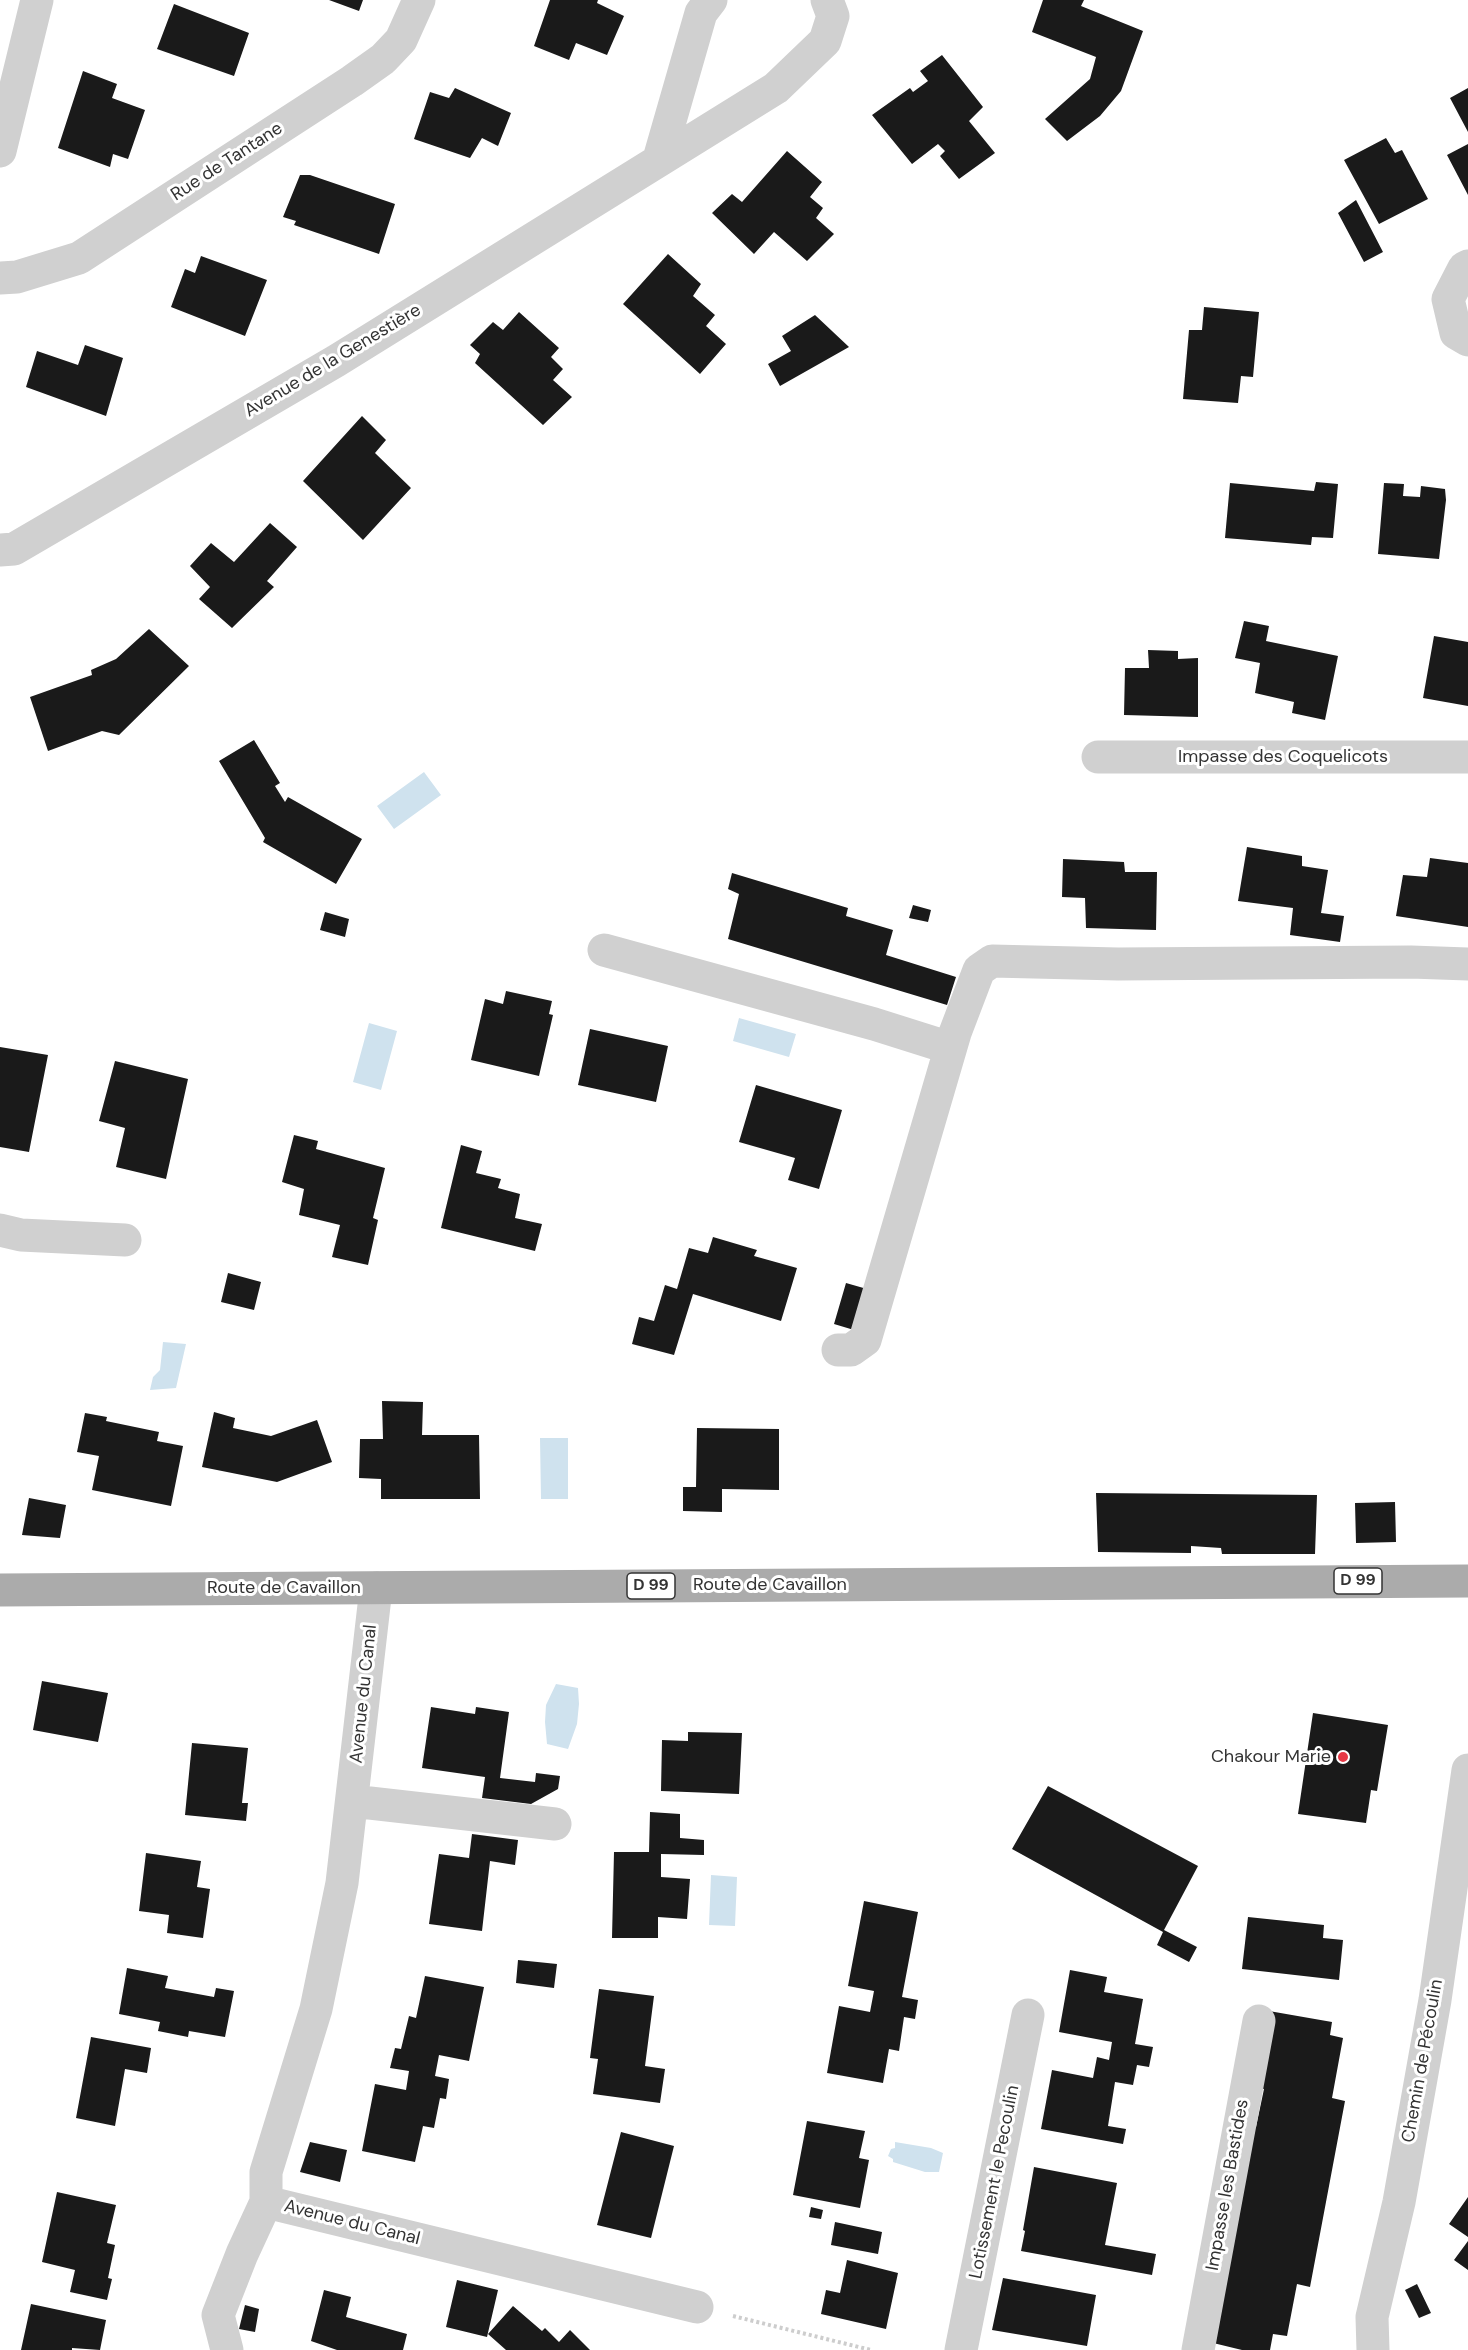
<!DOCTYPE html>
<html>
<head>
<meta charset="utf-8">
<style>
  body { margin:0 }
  canvas { display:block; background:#fff }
</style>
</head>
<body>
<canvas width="1468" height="2350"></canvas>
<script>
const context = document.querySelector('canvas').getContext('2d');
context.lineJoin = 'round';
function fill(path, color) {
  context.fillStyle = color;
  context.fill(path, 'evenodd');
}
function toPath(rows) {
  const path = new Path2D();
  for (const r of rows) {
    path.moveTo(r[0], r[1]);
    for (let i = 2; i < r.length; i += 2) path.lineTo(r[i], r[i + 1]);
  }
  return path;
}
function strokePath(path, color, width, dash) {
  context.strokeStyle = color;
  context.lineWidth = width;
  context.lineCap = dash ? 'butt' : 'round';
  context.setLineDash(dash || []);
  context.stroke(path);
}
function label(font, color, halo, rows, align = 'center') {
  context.font = font + ' "DM Sans",sans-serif';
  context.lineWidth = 6;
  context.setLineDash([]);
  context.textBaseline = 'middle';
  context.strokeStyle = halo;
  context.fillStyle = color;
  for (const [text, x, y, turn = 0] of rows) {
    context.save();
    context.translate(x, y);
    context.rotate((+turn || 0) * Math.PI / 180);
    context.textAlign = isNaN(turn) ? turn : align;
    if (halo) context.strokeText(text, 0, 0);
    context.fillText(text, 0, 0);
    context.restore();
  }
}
const water = toPath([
  [424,772,441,795,394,829,377,806],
  [739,1018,796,1034,789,1057,733,1041],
  [369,1023,397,1031,381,1090,353,1082],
  [163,1342,186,1344,176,1388,150,1390,153,1377,160,1370],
  [540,1438,568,1438,568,1499,541,1499],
  [556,1684,578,1688,579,1704,577,1724,568,1749,547,1744,545,1722,546,1705],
  [711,1875,737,1877,735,1926,709,1925],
  [895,2142,931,2148,943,2153,939,2172,925,2172,893,2162,893,2159,888,2156,891,2149,895,2148]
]);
const building = toPath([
  [329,0,363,0,359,11],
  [550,0,598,0,597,3,624,16,607,55,576,43,569,60,534,46],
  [1043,0,1084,0,1081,6,1143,31,1121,91,1100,116,1067,141,1045,119,1090,79,1096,57,1032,32],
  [174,4,249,33,234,76,157,49],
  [942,55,983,107,969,121,995,153,959,179,940,156,945,151,938,144,912,164,872,115,910,88,913,92,928,81,920,71],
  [83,71,117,84,112,98,145,110,128,159,113,154,110,167,58,148],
  [455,88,511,113,498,146,482,138,470,158,414,139,430,92,449,98],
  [1468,88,1468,132,1450,98],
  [1386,138,1395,153,1402,150,1428,199,1379,224,1344,160],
  [1468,144,1468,195,1447,155],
  [787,151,822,182,810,197,823,208,816,218,834,234,807,261,774,232,754,254,712,213,732,194,742,202],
  [300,175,310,175,395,204,379,254,294,225,296,221,283,217],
  [1356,200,1383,252,1364,262,1338,213],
  [668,254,701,284,693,296,715,315,706,326,726,344,700,374,623,304],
  [201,256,267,280,245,336,171,307,185,269,195,273],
  [1204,307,1259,312,1253,377,1241,376,1238,403,1183,399,1189,330,1202,330],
  [519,312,559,348,551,357,563,369,553,380,572,397,543,425,475,363,480,354,470,345,493,322,503,330],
  [815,315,849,347,780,386,768,364,791,351,782,336],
  [85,345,123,358,106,416,26,387,37,351,78,365],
  [362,416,386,440,375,453,411,488,363,540,303,481],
  [1316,482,1338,484,1333,538,1312,537,1311,545,1225,538,1230,483,1314,491],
  [1384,483,1404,484,1403,496,1420,497,1421,486,1445,489,1446,500,1439,559,1378,554],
  [270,523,297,547,267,581,274,587,232,628,199,599,210,587,190,566,211,543,234,562],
  [1244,621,1269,626,1266,641,1338,656,1325,720,1292,713,1294,702,1255,693,1260,663,1235,658],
  [149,629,189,666,119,735,102,731,48,751,30,697,92,675,91,670,116,659],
  [1434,636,1468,642,1468,706,1423,698],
  [1148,650,1178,651,1178,659,1198,658,1198,717,1124,715,1125,668,1149,668],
  [254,740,280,783,275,786,285,802,288,797,362,839,336,884,263,842,265,838,219,761],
  [1247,847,1302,856,1302,866,1328,870,1321,913,1344,916,1340,942,1290,935,1293,908,1238,901],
  [1430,858,1468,863,1468,927,1396,916,1403,875,1427,877],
  [1063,859,1124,862,1125,872,1157,872,1156,930,1086,928,1085,898,1062,897],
  [732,873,848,908,846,916,893,930,886,955,956,977,947,1005,728,939,739,894,728,889],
  [913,905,931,910,928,922,909,918],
  [325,912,349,919,345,937,320,930],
  [506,991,552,1001,549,1014,553,1015,539,1076,471,1060,485,999,503,1004],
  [590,1029,668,1046,656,1102,578,1085],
  [0,1047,48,1055,29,1152,0,1147],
  [115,1061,188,1079,166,1179,116,1167,125,1128,99,1121],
  [756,1085,842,1110,819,1189,788,1180,795,1158,739,1142],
  [294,1135,318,1141,316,1149,385,1168,373,1218,378,1220,368,1265,332,1257,340,1225,299,1215,304,1189,282,1182],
  [461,1145,482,1151,476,1173,501,1179,498,1188,520,1194,515,1218,542,1224,535,1251,441,1228],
  [713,1237,757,1250,754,1256,797,1268,781,1321,693,1294,674,1355,632,1344,639,1317,654,1321,665,1285,677,1289,689,1248,708,1253],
  [228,1273,261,1282,254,1310,221,1302],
  [846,1283,867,1289,854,1330,834,1324],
  [382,1401,423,1402,422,1435,479,1435,480,1499,381,1499,381,1479,359,1478,360,1439,383,1439],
  [214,1412,235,1418,233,1428,271,1436,317,1420,332,1462,277,1482,202,1467],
  [85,1413,107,1417,106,1421,159,1432,157,1441,183,1446,171,1506,92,1490,99,1456,77,1452],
  [697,1428,779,1429,779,1490,722,1489,722,1512,683,1511,683,1487,696,1487],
  [1096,1493,1317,1495,1315,1554,1222,1554,1221,1548,1191,1546,1191,1553,1098,1552],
  [29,1498,66,1505,60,1538,22,1535],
  [1395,1502,1396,1542,1356,1543,1355,1503],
  [42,1681,108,1693,98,1742,33,1730],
  [431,1707,475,1714,476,1707,509,1712,500,1778,535,1782,536,1773,560,1776,558,1789,531,1804,482,1798,485,1777,422,1768],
  [1313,1713,1388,1725,1377,1791,1371,1790,1366,1823,1298,1814],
  [688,1732,742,1733,739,1794,661,1791,662,1740,688,1741],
  [192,1743,248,1748,242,1803,248,1803,246,1821,185,1815],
  [1048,1786,1198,1866,1164,1930,1197,1947,1189,1962,1157,1945,1163,1932,1012,1849],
  [650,1812,680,1814,680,1838,704,1840,704,1855,661,1854,661,1877,690,1879,687,1919,658,1917,658,1938,612,1938,614,1852,649,1852],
  [472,1834,518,1840,515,1865,490,1861,482,1931,429,1924,439,1854,469,1858],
  [146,1853,201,1861,197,1887,210,1889,203,1938,167,1933,169,1915,139,1911],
  [864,1901,918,1912,902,1997,918,2000,915,2019,904,2017,899,2051,889,2049,883,2083,827,2073,839,2006,870,2012,874,1991,848,1986],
  [1248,1917,1324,1925,1323,1938,1343,1940,1339,1980,1242,1969],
  [518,1960,557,1964,554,1988,516,1983],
  [127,1968,168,1976,165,1988,214,1997,216,1988,234,1991,225,2037,189,2031,188,2037,158,2031,160,2022,119,2014],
  [1070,1970,1107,1977,1104,1992,1143,1999,1135,2044,1153,2047,1149,2067,1137,2065,1133,2085,1115,2082,1108,2126,1126,2129,1123,2144,1041,2129,1052,2070,1093,2078,1097,2057,1109,2060,1112,2042,1059,2032],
  [425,1976,484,1987,469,2061,439,2055,435,2076,449,2079,446,2099,440,2098,434,2128,423,2126,415,2162,362,2151,375,2084,406,2090,409,2071,390,2068,395,2048,401,2049,409,2016,416,2018],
  [599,1989,654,1996,645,2066,665,2069,660,2103,593,2094,598,2059,590,2058],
  [1269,2011,1332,2022,1330,2035,1343,2038,1332,2098,1345,2101,1310,2287,1297,2284,1287,2336,1273,2334,1270,2350,1242,2350,1205,2341,1252,2126,1256,2127,1264,2089,1259,2088],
  [91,2037,151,2048,147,2073,125,2069,115,2126,76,2118],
  [807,2121,865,2131,859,2158,869,2160,860,2208,793,2195],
  [621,2132,674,2146,651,2238,597,2225],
  [310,2142,347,2150,340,2182,300,2172],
  [1034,2167,1117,2183,1105,2245,1156,2254,1152,2275,1021,2251,1025,2231,1023,2230],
  [57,2192,116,2205,107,2243,115,2245,108,2278,112,2279,107,2300,70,2292,75,2270,42,2262],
  [1468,2197,1468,2237,1449,2224],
  [811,2207,823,2210,821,2219,809,2217],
  [835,2222,882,2232,878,2254,831,2245],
  [1468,2241,1468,2270,1454,2260],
  [847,2260,898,2273,886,2329,821,2314,826,2290,840,2293],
  [1003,2278,1096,2295,1087,2346,992,2330],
  [457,2280,498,2290,487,2337,446,2327],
  [1417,2284,1431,2313,1419,2318,1405,2290],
  [324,2290,351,2297,346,2317,407,2334,403,2350,337,2350,311,2341],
  [31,2304,106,2320,100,2350,72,2348,72,2350,21,2350],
  [245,2305,259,2309,255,2332,239,2329],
  [513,2306,542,2331,545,2328,559,2342,570,2330,590,2350,506,2350,488,2334]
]);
const path = toPath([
  [733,2316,871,2350]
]);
const minor = toPath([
  [0,151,37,0],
  [659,159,701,13,711,0],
  [1468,266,1464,268,1448,299,1456,333,1468,340],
  [0,278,17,277,79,258,352,81,383,59,401,40,419,0],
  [0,550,14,549,336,361,776,88,825,41,833,16,827,0],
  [1098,757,1468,757],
  [604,950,874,1024,950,1048],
  [0,1230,21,1235,125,1240],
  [838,1350,851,1350,865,1340,955,1033,979,970,992,961,1118,964,1411,962,1468,964],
  [376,1588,342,1883,316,2009,266,2172,266,2202,697,2307],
  [352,1801,555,1824],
  [227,2350,218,2315,242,2254,266,2202],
  [961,2350,1028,2015],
  [1198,2350,1259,2021],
  [1373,2350,1372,2317,1399,2202,1435,2000,1468,1770]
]);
const major = toPath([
  [0,1590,1468,1581]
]);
const markers = [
  [1343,1757,6,"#e63946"]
];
const shields = [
  [1358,1581,48],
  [651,1586,48]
];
const shieldNames = [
  ["D 99",1358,1581],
  ["D 99",651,1586]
];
const streetNames = [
  ["Rue de Tantane",227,162,-33],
  ["Avenue de la Genestière",333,361,-31],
  ["Impasse des Coquelicots",1283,757],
  ["Route de Cavaillon",770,1585],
  ["Route de Cavaillon",284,1588],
  ["Avenue du Canal",364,1694,-84],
  ["Chemin de Pécoulin",1423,2061,-80],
  ["Lotissement le Pecoulin",995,2182,-79],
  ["Impasse les Bastides",1228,2185,-80],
  ["Avenue du Canal",352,2223,14]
];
const poiNames = [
  ["Chakour Marie",1331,1757]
];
fill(water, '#cfe2ee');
fill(building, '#1a1a1a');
strokePath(path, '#cdcdcd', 4, [3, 3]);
strokePath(minor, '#d0d0d0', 33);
strokePath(major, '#ababab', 33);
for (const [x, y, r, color] of markers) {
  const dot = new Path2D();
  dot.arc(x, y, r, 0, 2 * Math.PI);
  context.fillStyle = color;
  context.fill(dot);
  strokePath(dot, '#fff', 2);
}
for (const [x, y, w] of shields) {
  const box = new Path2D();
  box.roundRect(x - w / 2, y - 13, w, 26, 4.5);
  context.fillStyle = '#fff';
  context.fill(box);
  strokePath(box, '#333', 1.5);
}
label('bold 16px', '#333', null, shieldNames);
label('18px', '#333', '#fff', streetNames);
label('18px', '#333', '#fff', poiNames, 'right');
</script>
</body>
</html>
